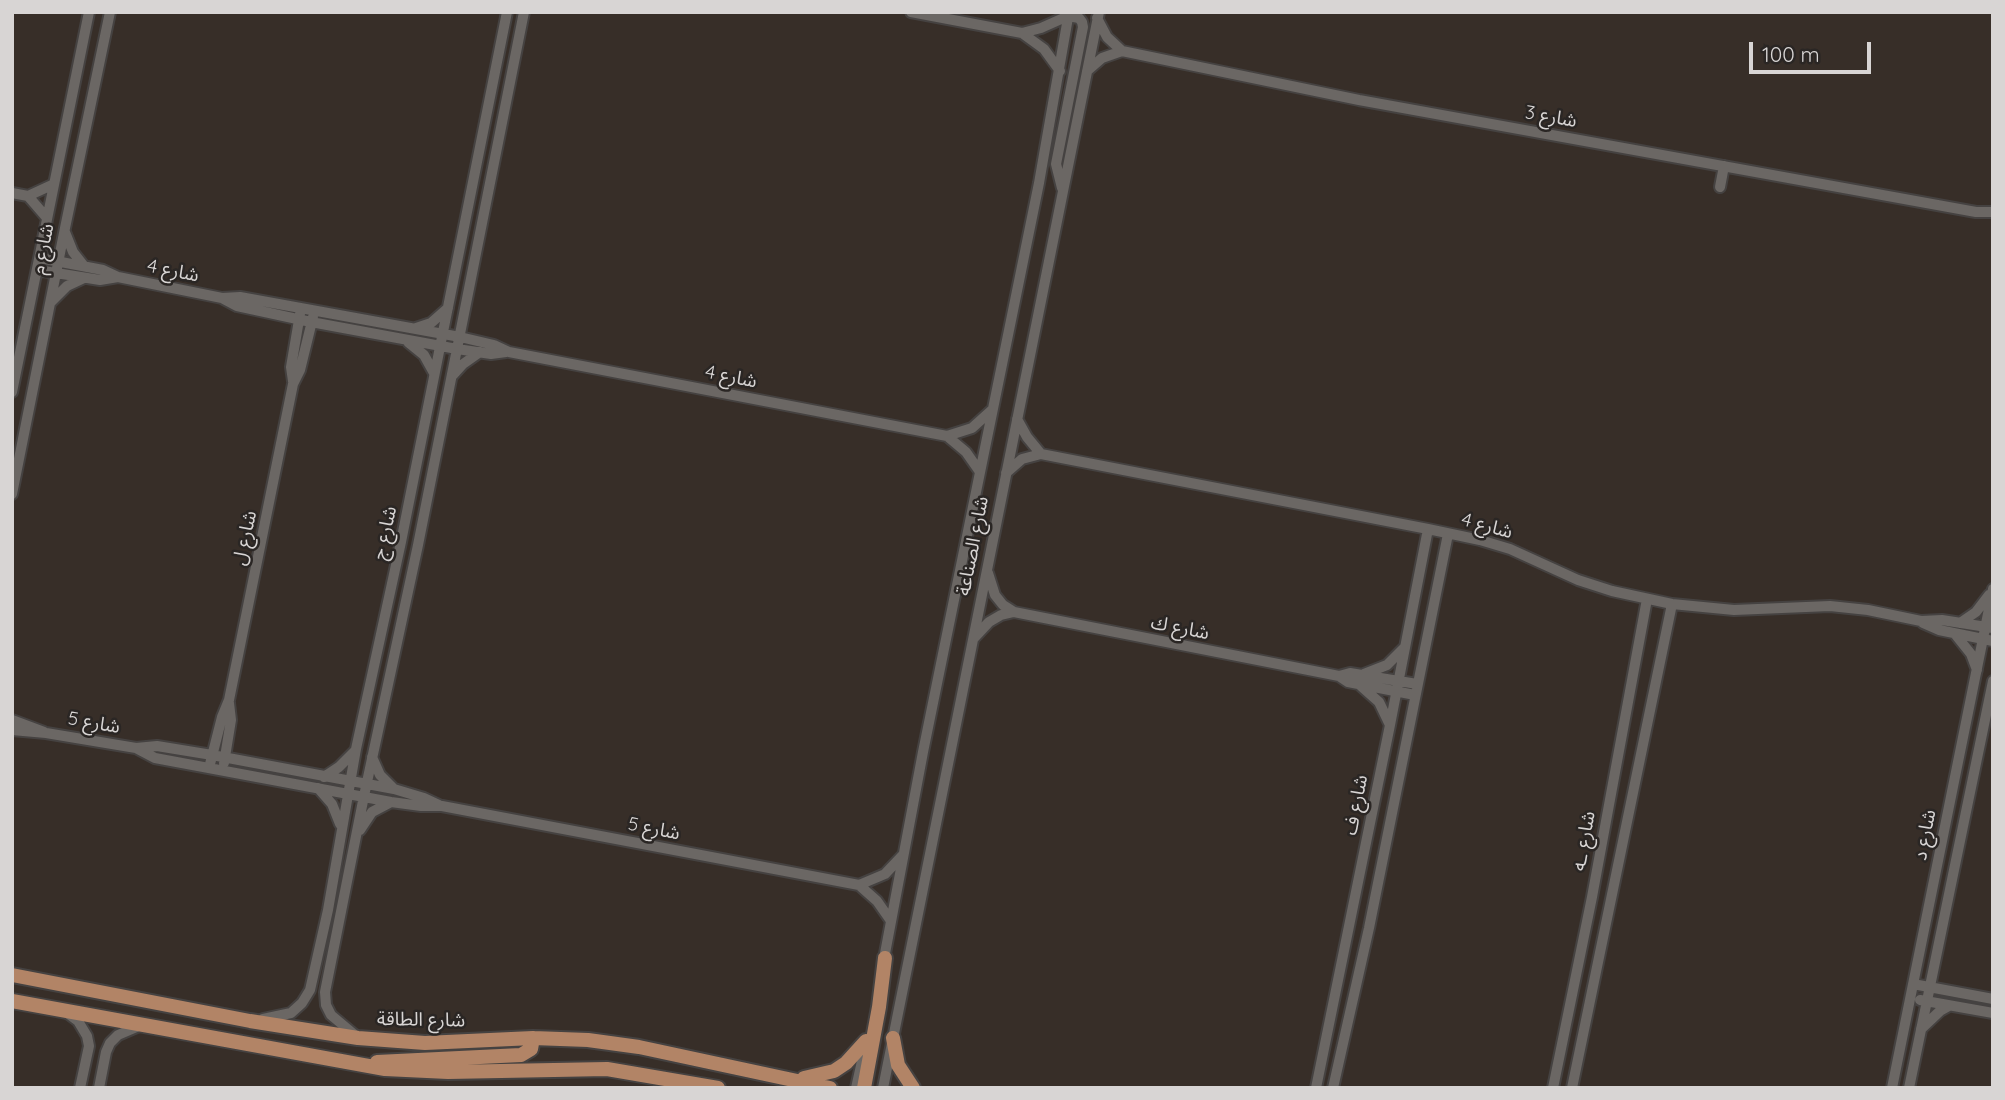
<!DOCTYPE html>
<html>
<head>
<meta charset="utf-8">
<style>
  body { margin:0 }
  #map { position:relative; width:2005px; height:1100px; overflow:hidden; background:#2a2624; font-family:Quicksand,sans-serif }
  canvas { display:block }
  .frame { position:absolute; inset:0; border:14px solid #d8d5d4; pointer-events:none }
  .scale { position:absolute; left:1749px; top:42px; width:122px; height:32px; box-sizing:border-box; border:4px solid #d8d5d4; border-top:0; padding-left:9px; font-size:21px; line-height:24px; white-space:nowrap; color:#d8d5d4; -webkit-text-stroke:5px #2a2624; paint-order:stroke }
</style>
</head>
<body>
<div id="map">
<canvas width="2005" height="1100"></canvas>
<div class="frame"></div>
<div class="scale">100 m</div>
</div>
<script>
const context = document.querySelector('canvas').getContext('2d');
context.lineJoin = 'round';
function fill(path, color) {
  context.fillStyle = color;
  context.fill(path, 'evenodd');
}
function toPath(rows) {
  const path = new Path2D();
  for (const r of rows) {
    path.moveTo(r[0], r[1]);
    for (let i = 2; i < r.length; i += 2) path.lineTo(r[i], r[i + 1]);
  }
  return path;
}
function strokePath(path, color, width, dash) {
  context.strokeStyle = color;
  context.lineWidth = width;
  context.lineCap = dash ? 'butt' : 'round';
  context.setLineDash(dash || []);
  context.stroke(path);
}
function label(font, color, halo, rows, align = 'center') {
  context.font = font + ' Quicksand,"Noto Sans Arabic",sans-serif';
  context.lineWidth = 5;
  context.setLineDash([]);
  context.textBaseline = 'middle';
  context.strokeStyle = halo;
  context.fillStyle = color;
  for (const [text, x, y, turn = 0] of rows) {
    context.save();
    context.translate(x, y);
    context.rotate((+turn || 0) * Math.PI / 180);
    context.textAlign = isNaN(turn) ? turn : align;
    if (halo) context.strokeText(text, 0, 0);
    context.fillText(text, 0, 0);
    context.restore();
  }
}
const built = toPath([
  [12,12,1993,12,1993,1088,12,1088]
]);
const minor = toPath([
  [911,12,1022,33,1044,49,1060,71],
  [1097,18,1107,37,1122,51],
  [1022,33,1041,28,1068,16,1079,18,1082,22,1083,27,1056,164,1062,188],
  [1087,71,1102,58,1122,51,1359,100,1976,212,1993,212],
  [1720,187,1724,166],
  [12,193,28,196,54,184],
  [28,196,47,218],
  [65,232,73,252,84,266],
  [40,258,103,270,118,277,222,298,237,306,311,322,457,349,491,354,506,352],
  [37,270,100,280,118,277],
  [222,298,240,297,460,337,494,345,509,352,947,436,966,452,980,472],
  [50,303,67,286,84,278],
  [416,328,431,323,448,308],
  [408,342,424,355,434,373],
  [453,375,463,364,480,352],
  [293,381,291,367,300,314],
  [12,392,89,12],
  [1017,419,1027,437,1041,454],
  [947,436,972,428,992,410],
  [1006,473,1022,459,1041,454,1428,529,1480,540,1510,549,1578,580,1612,591,1672,604,1734,610,1830,606,1868,610,1921,621,1942,620,1993,628],
  [12,494,65,228,110,12],
  [988,573,995,595,1003,605,1014,612,1339,676,1350,673,1417,684],
  [1923,623,1939,630,1993,641],
  [1960,623,1976,612,1989,595],
  [1955,634,1971,654,1977,670],
  [974,638,989,622,1001,615,1014,612],
  [1364,674,1387,665,1405,647],
  [1339,676,1348,682,1415,695],
  [1361,686,1379,702,1390,725],
  [12,720,44,732],
  [12,730,46,733,136,748,157,746,212,755,394,789,424,798,439,805],
  [136,748,155,758,391,802,421,806,442,806,859,885,885,874,903,855],
  [372,757,380,775,394,789],
  [224,763,231,720,229,703],
  [209,768,222,717,229,700,293,384,300,370,313,317],
  [324,777,339,767,355,751],
  [318,788,332,804,340,824],
  [360,830,372,812,391,802],
  [859,885,877,901,891,921],
  [883,964,923,752,1039,183,1069,12],
  [1913,984,1993,999],
  [1920,1000,1993,1013],
  [66,1012,78,1021,87,1036,89,1046,80,1088],
  [263,1019,291,1013,302,1003,310,990,328,910,356,749,401,542,507,12],
  [1921,1029,1940,1011,1949,1006],
  [356,1036,331,1015,326,1005,325,992,364,796,418,545,524,12],
  [99,1088,106,1052,110,1043,118,1035,139,1026],
  [856,1088,864,1052],
  [883,1088,1099,12],
  [1316,1088,1390,725,1428,529],
  [1333,1088,1369,928,1448,534],
  [1553,1088,1592,897,1647,599],
  [1572,1088,1672,604],
  [1892,1088,1993,589],
  [1909,1088,1993,681]
]);
const major = toPath([
  [12,975,250,1021,358,1038,425,1043,533,1038,588,1040,639,1047,830,1088],
  [12,1001,385,1069,448,1072,607,1069,718,1088],
  [893,1038,898,1065,913,1088],
  [377,1062,521,1055,531,1049,533,1038],
  [804,1078,834,1071,846,1063,866,1041],
  [864,1088,879,1007,885,958]
]);
const streetNames = [
  ["شارع 3",1551,117,10],
  ["شارع م",43,249,-79],
  ["شارع 4",173,271,11],
  ["شارع 4",731,377,11],
  ["شارع 4",1487,526,15],
  ["شارع ج",385,533,-78],
  ["شارع ل",245,538,-78],
  ["شارع الصناعة",973,546,-79],
  ["شارع ك",1180,628,11],
  ["شارع 5",94,723,10],
  ["شارع ف",1356,805,-79],
  ["شارع 5",654,829,11],
  ["شارع د",1925,835,-79],
  ["شارع ـه",1584,841,-80],
  ["شارع الطاقة",421,1020,1]
];
fill(built, '#372e28');
strokePath(minor, '#454241', 14);
strokePath(major, '#454241', 18);
strokePath(minor, '#6b6764', 10);
strokePath(major, '#b28466', 14);
label('19px', '#d8d5d4', '#2a2624', streetNames);
</script>
</body>
</html>
